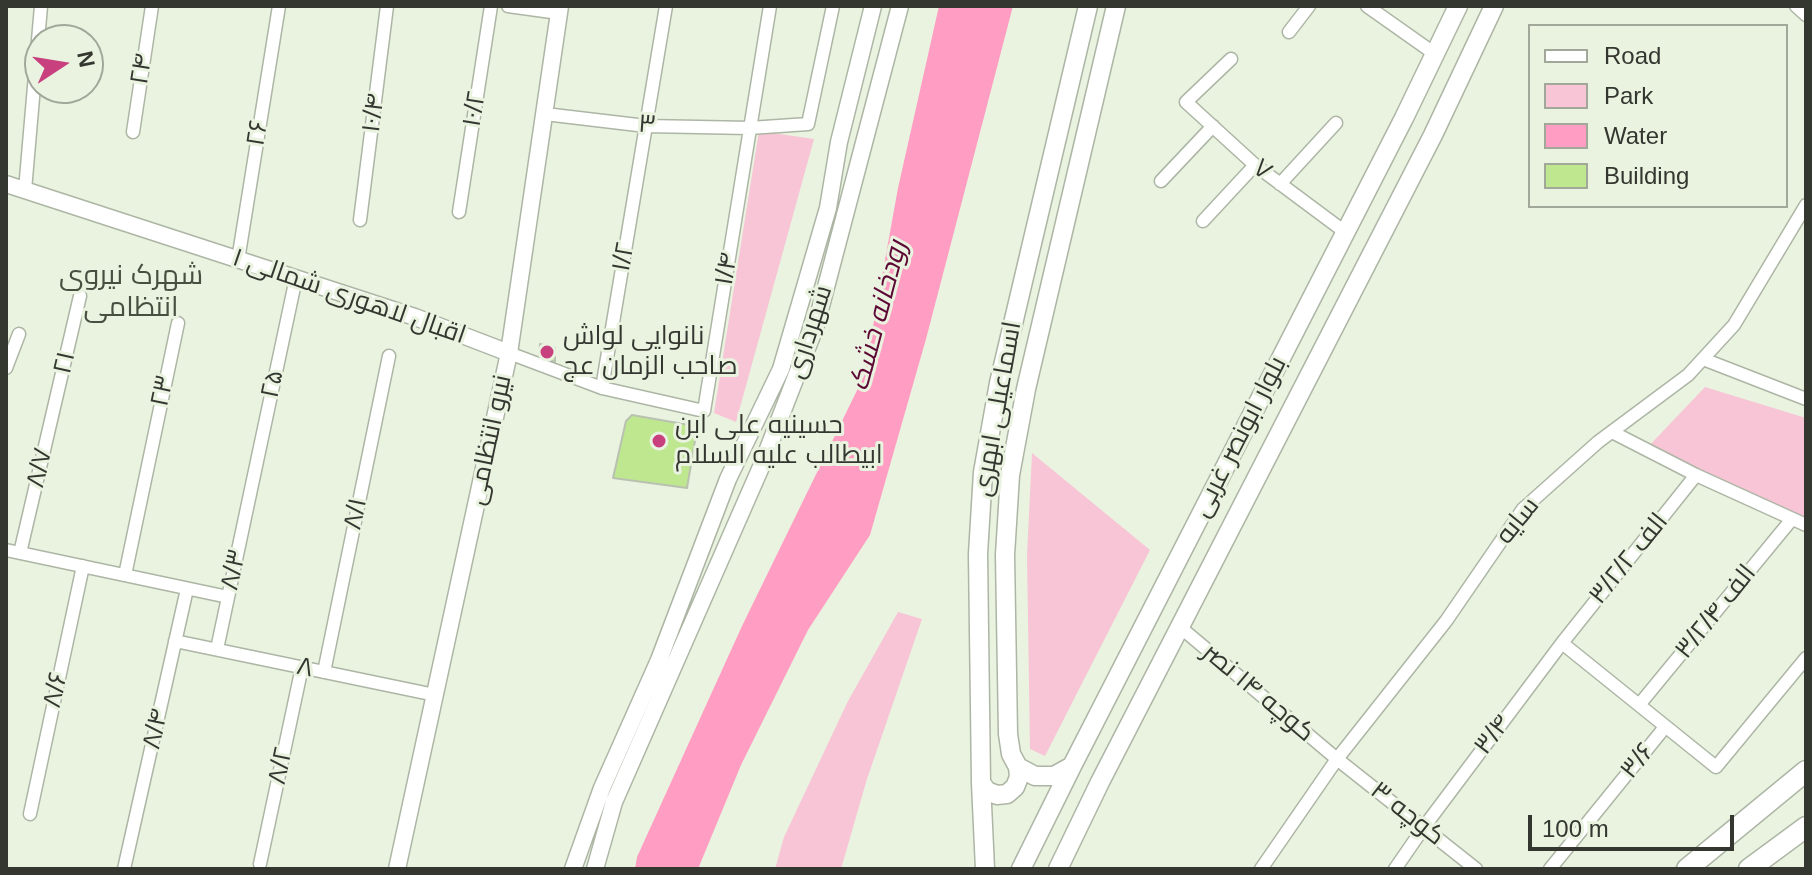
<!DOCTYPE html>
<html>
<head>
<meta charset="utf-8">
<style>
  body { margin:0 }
  #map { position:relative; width:1812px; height:875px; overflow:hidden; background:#e9f3e0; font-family:Helvetica,sans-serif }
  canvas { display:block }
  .frame { position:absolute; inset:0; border:8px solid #343730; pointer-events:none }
  .legend { position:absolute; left:1528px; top:24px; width:260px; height:184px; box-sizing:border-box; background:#e9f3e0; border:2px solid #a1a89a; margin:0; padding:10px 14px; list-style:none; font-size:24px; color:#343730 }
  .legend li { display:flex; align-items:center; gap:16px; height:40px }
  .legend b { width:40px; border:2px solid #a1a89a }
  .north { position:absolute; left:24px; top:24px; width:80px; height:80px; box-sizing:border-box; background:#e9f3e0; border:2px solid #a1a89a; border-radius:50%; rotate:78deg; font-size:22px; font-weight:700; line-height:32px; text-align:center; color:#343730 }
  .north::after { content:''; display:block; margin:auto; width:28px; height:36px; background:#c8407e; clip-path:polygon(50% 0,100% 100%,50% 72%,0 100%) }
  .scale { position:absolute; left:1528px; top:815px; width:206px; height:36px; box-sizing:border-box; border:4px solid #343730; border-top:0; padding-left:10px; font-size:24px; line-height:28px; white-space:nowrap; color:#343730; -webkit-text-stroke:6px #e9f3e0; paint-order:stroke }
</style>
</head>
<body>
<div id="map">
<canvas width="1812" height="875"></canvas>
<div class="frame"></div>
<ul class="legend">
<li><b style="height:10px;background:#fff"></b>Road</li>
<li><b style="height:22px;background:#f8c5d6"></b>Park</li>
<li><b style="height:22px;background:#ff9ec2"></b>Water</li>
<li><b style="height:22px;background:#bee790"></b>Building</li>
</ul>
<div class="north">N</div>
<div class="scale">100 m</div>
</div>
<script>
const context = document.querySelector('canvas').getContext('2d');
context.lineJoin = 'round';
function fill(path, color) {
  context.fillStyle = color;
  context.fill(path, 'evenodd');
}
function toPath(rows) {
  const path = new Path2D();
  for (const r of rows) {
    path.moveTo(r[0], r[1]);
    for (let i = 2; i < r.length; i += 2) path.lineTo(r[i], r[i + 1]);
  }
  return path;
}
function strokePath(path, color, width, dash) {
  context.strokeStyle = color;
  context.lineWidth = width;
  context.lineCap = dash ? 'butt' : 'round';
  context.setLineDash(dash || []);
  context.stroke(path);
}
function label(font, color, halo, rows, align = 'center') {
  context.font = font + ' Helvetica,Cairo,sans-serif';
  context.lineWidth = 6;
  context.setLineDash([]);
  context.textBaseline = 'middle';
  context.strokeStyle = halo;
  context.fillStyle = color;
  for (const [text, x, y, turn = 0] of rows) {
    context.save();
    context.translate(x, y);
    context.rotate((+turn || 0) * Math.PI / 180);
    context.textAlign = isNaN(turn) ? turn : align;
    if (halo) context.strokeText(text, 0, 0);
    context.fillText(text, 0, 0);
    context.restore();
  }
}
const green = toPath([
  [759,131,814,139,736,422,714,413],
  [1705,387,1806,418,1806,523,1646,449],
  [1032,453,1150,550,1045,756,1030,749,1027,556],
  [898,612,922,619,867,779,841,869,775,869,784,837,848,701]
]);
const water = toPath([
  [939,6,1013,6,926,339,870,535,808,630,741,765,698,869,635,869,637,857,742,626,864,376,898,188]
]);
const building = toPath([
  [540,344,555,348,555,362,539,357,540,344],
  [632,415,695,426,697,429,687,488,613,478,626,421,632,415]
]);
const minor = toPath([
  [508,6,559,13],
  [1367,6,1435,54],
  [1796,6,1806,15],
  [1289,32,1309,6],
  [1231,59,1186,102,1255,165,1345,232],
  [545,114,646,126,750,128,808,124,833,6],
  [133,132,152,6],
  [1161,181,1213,126],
  [1280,184,1336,123],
  [25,190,41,6],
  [459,212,491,6],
  [360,220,387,6],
  [1203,221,1255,165],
  [238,260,279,6],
  [509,353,602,388,704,411,770,6],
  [1703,359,1806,399],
  [6,368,19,334],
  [602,388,666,6],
  [1612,432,1696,475,1806,525],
  [6,550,228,597],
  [20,553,80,296],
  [125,575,178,323],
  [1180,627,1337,759,1476,869],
  [175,641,435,695],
  [1562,643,1716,767,1806,658],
  [217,649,296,278],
  [324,672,389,356],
  [1639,705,1792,519],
  [30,814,83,566],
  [260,864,302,667],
  [124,869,187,589],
  [1261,869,1337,759,1446,621,1523,509,1598,442,1688,375,1734,325,1806,205],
  [1395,869,1424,827,1562,643,1696,475],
  [1550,869,1665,727]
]);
const tertiary = toPath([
  [6,184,415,317,509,353],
  [397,869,509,353,560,6],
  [573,869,602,788,659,660,728,479,781,369,828,208,839,142,873,6],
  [595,869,614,802,761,467,816,325,900,6]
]);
const secondary = toPath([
  [1072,766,1054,776,1035,776,1018,767,1011,754,1008,734,1005,555,1010,475,1026,389,1116,6],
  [981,783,987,791,997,795,1007,794,1015,787,1019,777,1018,767],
  [985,869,981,783,978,554,983,472,999,383,1088,6],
  [1021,869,1072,766,1404,118,1458,6],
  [1058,869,1100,782,1433,135,1494,6]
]);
const trunk = toPath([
  [1687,869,1806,771],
  [1749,869,1806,827]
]);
const markers = [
  [547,352,8,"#c8407e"],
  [659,441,8,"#c8407e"]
];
const streetNames = [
  ["۲۴",142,69,-81],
  ["۱۰/۲",475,109,-81],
  ["۱۰/۴",374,113,-83],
  ["۳",647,125,4],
  ["۲۶",258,133,-81],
  ["۷",1262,170,38],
  ["۱/۲",624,257,-80],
  ["۱/۴",727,269,-81],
  ["اقبال لاهوری شمالی ۱",349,297,19],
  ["شهرداری",810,332,-72],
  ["۲۱",65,363,-77],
  ["۲۵",273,384,-78],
  ["۲۳",163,391,-78],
  ["اسماعیلی ابهری",998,409,-80],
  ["بلوار ابونصر غربی",1240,437,-63],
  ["نیرو انتظامی",490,440,-78],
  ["۸/۷",40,468,-77],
  ["۸/۱",356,514,-78],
  ["سایه",1518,521,-51],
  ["۳/۲/۲ الف",1629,559,-51],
  ["۸/۳",234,570,-78],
  ["۳/۲/۴ الف",1716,612,-51],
  ["۸",305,668,12],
  ["۸/۶",56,690,-78],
  ["کوچه ۱۴ نصر",1258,693,40],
  ["۸/۴",156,729,-78],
  ["۳/۴",1493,735,-53],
  ["۳/۶",1638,761,-51],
  ["۸/۲",281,766,-78],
  ["کوچه ۳",1407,814,38]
];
const poiNames = [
  ["نانوایی لواش",563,337],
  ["صاحب الزمان عج",563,367],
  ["حسینیه علی ابن",675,426],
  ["ابیطالب علیه السلام",675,456]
];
const neighbourhoodNames = [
  ["شهرک نیروی",131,276],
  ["انتظامی",131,308]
];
const waterNames = [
  ["رودخانه خشک",879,316,-75]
];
fill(green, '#f8c5d6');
fill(water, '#ff9ec2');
fill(building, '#bee790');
strokePath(building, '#b9c2b1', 2);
strokePath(minor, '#adb6a5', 15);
strokePath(tertiary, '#adb6a5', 19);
strokePath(secondary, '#adb6a5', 21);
strokePath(trunk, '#adb6a5', 23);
strokePath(minor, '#fff', 12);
strokePath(tertiary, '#fff', 16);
strokePath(secondary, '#fff', 18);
strokePath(trunk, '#fff', 20);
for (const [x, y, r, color] of markers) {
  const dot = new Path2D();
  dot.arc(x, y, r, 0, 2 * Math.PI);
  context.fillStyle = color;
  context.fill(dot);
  strokePath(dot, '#e9f3e0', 3);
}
label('26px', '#343730', '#e9f3e0', streetNames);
label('26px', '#343730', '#e9f3e0', poiNames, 'left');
label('28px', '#484f40', '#e9f3e0', neighbourhoodNames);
label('italic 28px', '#5d0834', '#e9f3e0', waterNames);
</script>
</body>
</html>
